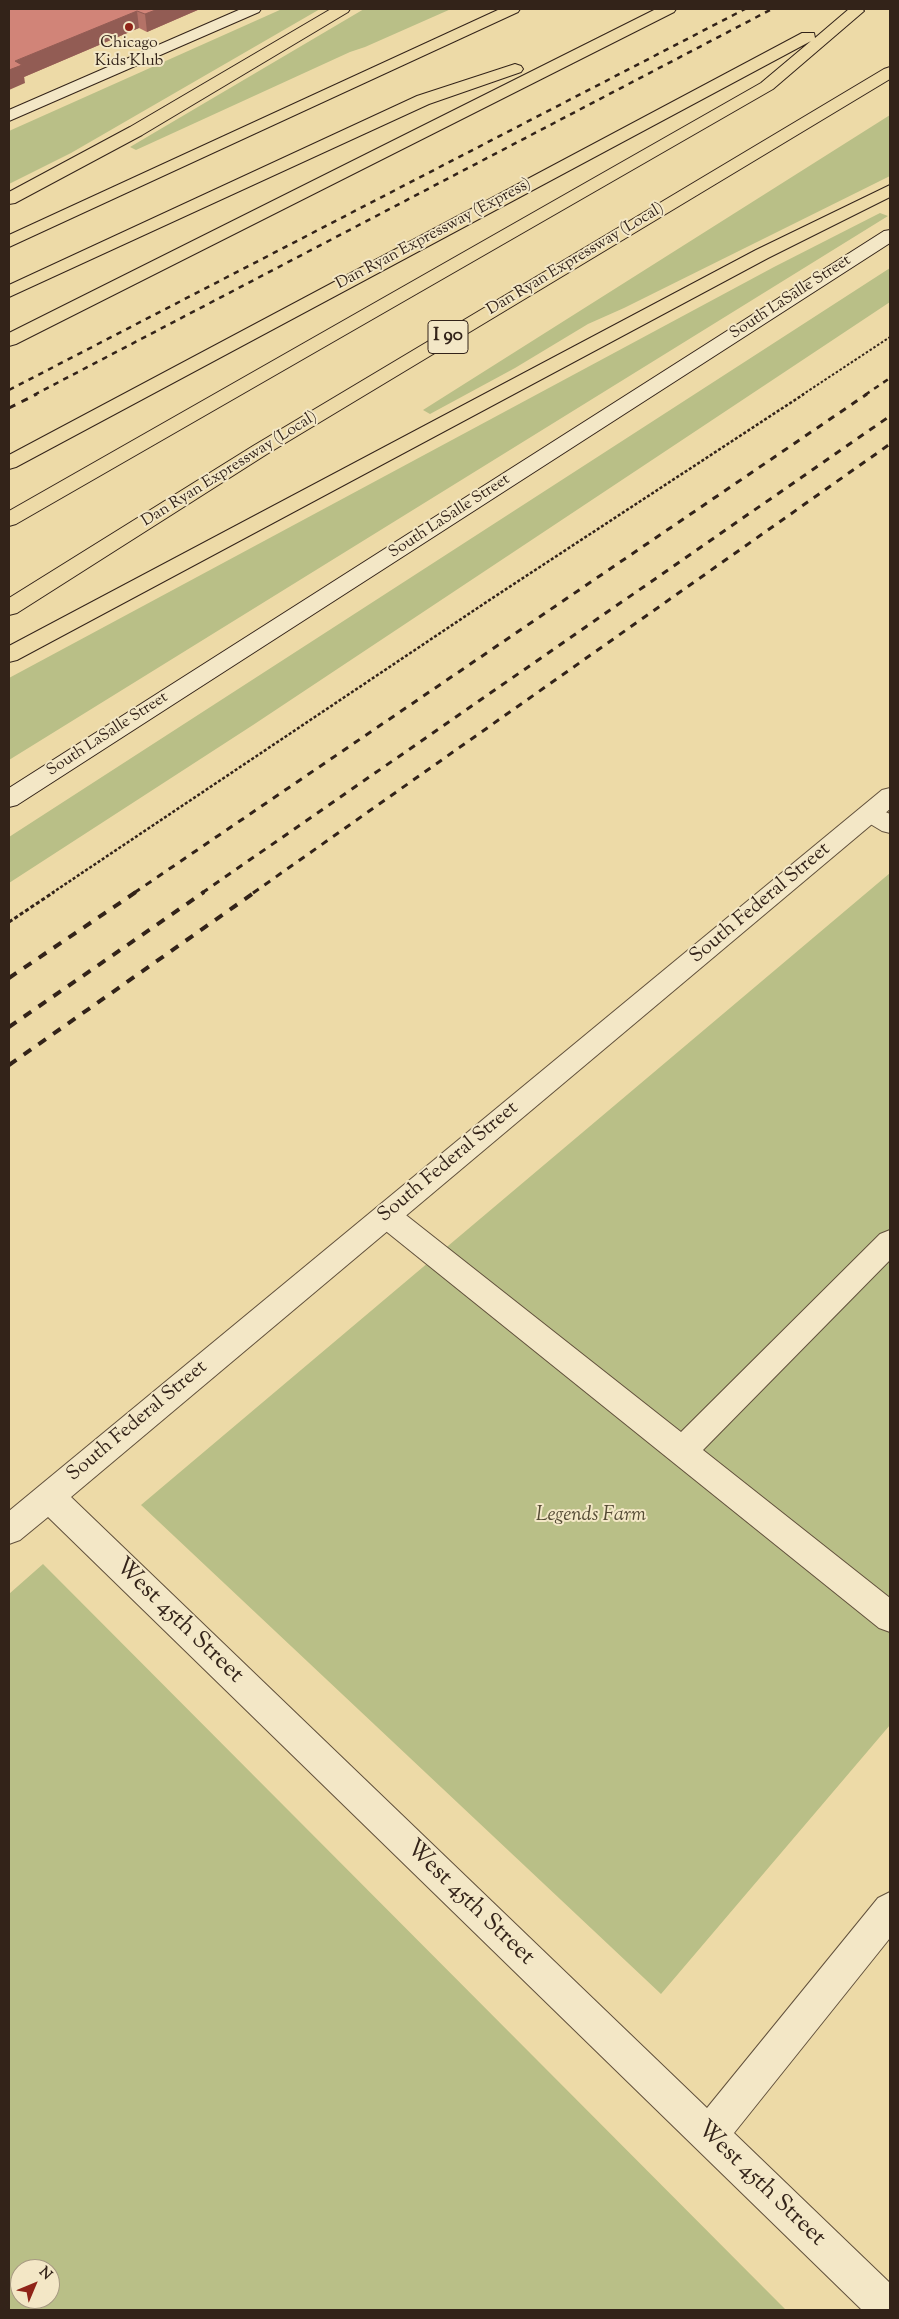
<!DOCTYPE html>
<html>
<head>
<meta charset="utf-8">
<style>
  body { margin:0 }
  #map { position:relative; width:899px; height:2319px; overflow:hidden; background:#eddaa7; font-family:"Sorts Mill Goudy",serif }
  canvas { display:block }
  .frame { position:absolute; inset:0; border:10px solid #332319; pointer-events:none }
  .north { position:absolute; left:10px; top:2259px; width:50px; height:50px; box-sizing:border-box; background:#f3e7c6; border:1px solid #a69981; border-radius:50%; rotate:45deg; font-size:14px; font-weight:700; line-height:20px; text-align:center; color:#332319 }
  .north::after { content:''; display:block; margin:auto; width:18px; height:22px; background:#8f2418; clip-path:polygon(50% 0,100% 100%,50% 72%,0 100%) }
</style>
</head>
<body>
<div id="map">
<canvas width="899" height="2319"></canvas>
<div class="frame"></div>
<div class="north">N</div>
</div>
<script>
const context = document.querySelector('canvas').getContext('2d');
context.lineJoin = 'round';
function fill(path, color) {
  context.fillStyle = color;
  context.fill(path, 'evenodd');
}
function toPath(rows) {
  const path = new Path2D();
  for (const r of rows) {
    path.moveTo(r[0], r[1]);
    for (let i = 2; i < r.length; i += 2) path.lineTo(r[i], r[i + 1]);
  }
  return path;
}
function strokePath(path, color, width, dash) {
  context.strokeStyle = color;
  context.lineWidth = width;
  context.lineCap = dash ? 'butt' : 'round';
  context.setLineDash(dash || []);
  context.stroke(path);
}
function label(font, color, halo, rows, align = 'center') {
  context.font = font + ' "Sorts Mill Goudy",serif';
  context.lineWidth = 4;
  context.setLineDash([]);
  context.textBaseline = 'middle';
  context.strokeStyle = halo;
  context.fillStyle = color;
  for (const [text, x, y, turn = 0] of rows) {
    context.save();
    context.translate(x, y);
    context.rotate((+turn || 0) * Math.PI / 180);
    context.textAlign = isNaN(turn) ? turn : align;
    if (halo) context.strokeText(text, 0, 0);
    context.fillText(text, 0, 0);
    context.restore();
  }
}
const green = toPath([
  [282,9,320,9,71,153,9,184,9,131],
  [364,9,451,9,365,47,350,52,136,150,130,147],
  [890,115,890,176,624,308,588,324,515,368,430,414,423,410],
  [880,213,888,216,9,760,9,678,774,267],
  [890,268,890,302,253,725,9,883,9,837],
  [890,873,890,1725,661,1994,141,1505],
  [43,1564,786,2310,9,2310,9,1594],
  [20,2269,50,2269,50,2299,20,2299]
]);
const pathFar2 = toPath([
  [802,395,890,337]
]);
const pathFar1 = toPath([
  [52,893,494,597,804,394]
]);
const path = toPath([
  [9,922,54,892]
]);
const service = toPath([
  [870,805,890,814,890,833,882,831,862,819,858,813,862,807,870,805],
  [387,1205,397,1208,681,1432,880,1234,890,1230,890,1260,703,1450,890,1598,890,1632,879,1628,377,1224,373,1216,377,1208,387,1205]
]);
const minor = toPath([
  [890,788,890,809,71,1497,707,2108,878,1898,890,1892,890,1938,734,2133,890,2283,890,2310,862,2310,48,1517,20,1540,9,1544,9,1511,882,790,890,788]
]);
const secondary = toPath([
  [241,9,261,9,259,12,9,121,9,110,241,9],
  [890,230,890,243,17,805,9,807,9,788,884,231,890,230]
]);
const motorway = toPath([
  [331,9,350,9,348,12,142,135,15,203,9,204,9,192,130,127,331,9],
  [500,9,520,9,518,12,9,247,9,235,500,9],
  [656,9,676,9,674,12,16,344,9,346,9,333,656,9],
  [849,9,862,9,864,11,773,89,16,524,9,526,9,511,761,83,811,41,16,467,9,469,9,455,802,33,814,33,815,38,849,9],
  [515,64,521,66,523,69,521,72,429,104,9,297,9,285,417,96,515,64],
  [890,67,890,79,267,454,17,613,9,615,9,598,253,446,884,69,890,67],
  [890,185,890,197,768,258,17,660,9,662,9,646,756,250,890,185]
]);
const railFar2 = toPath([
  [9,390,745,9],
  [34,395,772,9],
  [865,395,890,378]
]);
const railFar1 = toPath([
  [9,408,37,394],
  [134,893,867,394],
  [202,893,890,416],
  [253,893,890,444]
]);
const rail = toPath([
  [9,978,136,892],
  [9,1027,204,892],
  [9,1065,255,892]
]);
const wall = toPath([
  [9,9,200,9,147,32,139,28,24,77,25,83]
]);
const shadedWall = toPath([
  [158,9,200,9,147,32,145,14],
  [137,11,139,28,24,77,25,83,9,90,9,70,15,61]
]);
const building = toPath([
  [9,9,158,9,145,14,137,11,15,61,22,65,9,70,9,9]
]);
const markers = [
  [129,27,5,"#8f2418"]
];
const farPoinames = [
  ["Chicago",129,44],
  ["Kids Klub",129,62]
];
const farStreetnames = [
  ["Dan Ryan Expressway (Express)",434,235,-28],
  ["Dan Ryan Expressway (Local)",576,260,-31],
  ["South LaSalle Street",791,298,-33],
  ["Dan Ryan Expressway (Local)",230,470,-32],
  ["South LaSalle Street",450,517,-33],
  ["South LaSalle Street",108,735,-33]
];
const shields = [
  [448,337,40]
];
const shieldNames = [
  ["I 90",448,337]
];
const streetNames = [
  ["South Federal Street",761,904,-40],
  ["South Federal Street",449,1163,-40],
  ["South Federal Street",138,1422,-40]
];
const parkNames = [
  ["Legends Farm",591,1517]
];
const nearStreetnames = [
  ["West 45th Street",178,1622,44],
  ["West 45th Street",469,1904,44],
  ["West 45th Street",760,2185,44]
];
fill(green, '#b9bf87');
strokePath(service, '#62513c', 2);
strokePath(minor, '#62513c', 2);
strokePath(secondary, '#332319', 2);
strokePath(motorway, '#332319', 2);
strokePath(pathFar2, '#332319', 2, [2.5, 2]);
strokePath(pathFar1, '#332319', 2.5, [3, 2]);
strokePath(path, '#332319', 3, [4, 2.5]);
fill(service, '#f3e7c6');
fill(minor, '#f3e7c6');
fill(secondary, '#f3e7c6');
fill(motorway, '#eddaa7');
strokePath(railFar2, '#332319', 2.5, [5.5, 5.5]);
strokePath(railFar1, '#332319', 3, [7, 7]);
strokePath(rail, '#332319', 4, [9, 9]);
fill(wall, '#b47267');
fill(shadedWall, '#925c54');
fill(building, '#d18478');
strokePath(building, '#925c54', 1);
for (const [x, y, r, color] of markers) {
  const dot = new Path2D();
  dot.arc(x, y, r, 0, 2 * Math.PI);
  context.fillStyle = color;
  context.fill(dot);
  strokePath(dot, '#f3e7c6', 2);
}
label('16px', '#332319', '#f3e7c6', farPoinames);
label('16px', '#332319', '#f3e7c6', farStreetnames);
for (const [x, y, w] of shields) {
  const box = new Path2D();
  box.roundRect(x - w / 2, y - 16.5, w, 33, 4);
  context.fillStyle = '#f3e7c6';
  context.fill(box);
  strokePath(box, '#332319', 1);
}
label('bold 19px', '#332319', null, shieldNames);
label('20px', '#332319', '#f3e7c6', streetNames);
label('italic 20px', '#544a34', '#f3e7c6', parkNames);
label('24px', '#332319', '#f3e7c6', nearStreetnames);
</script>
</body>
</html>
